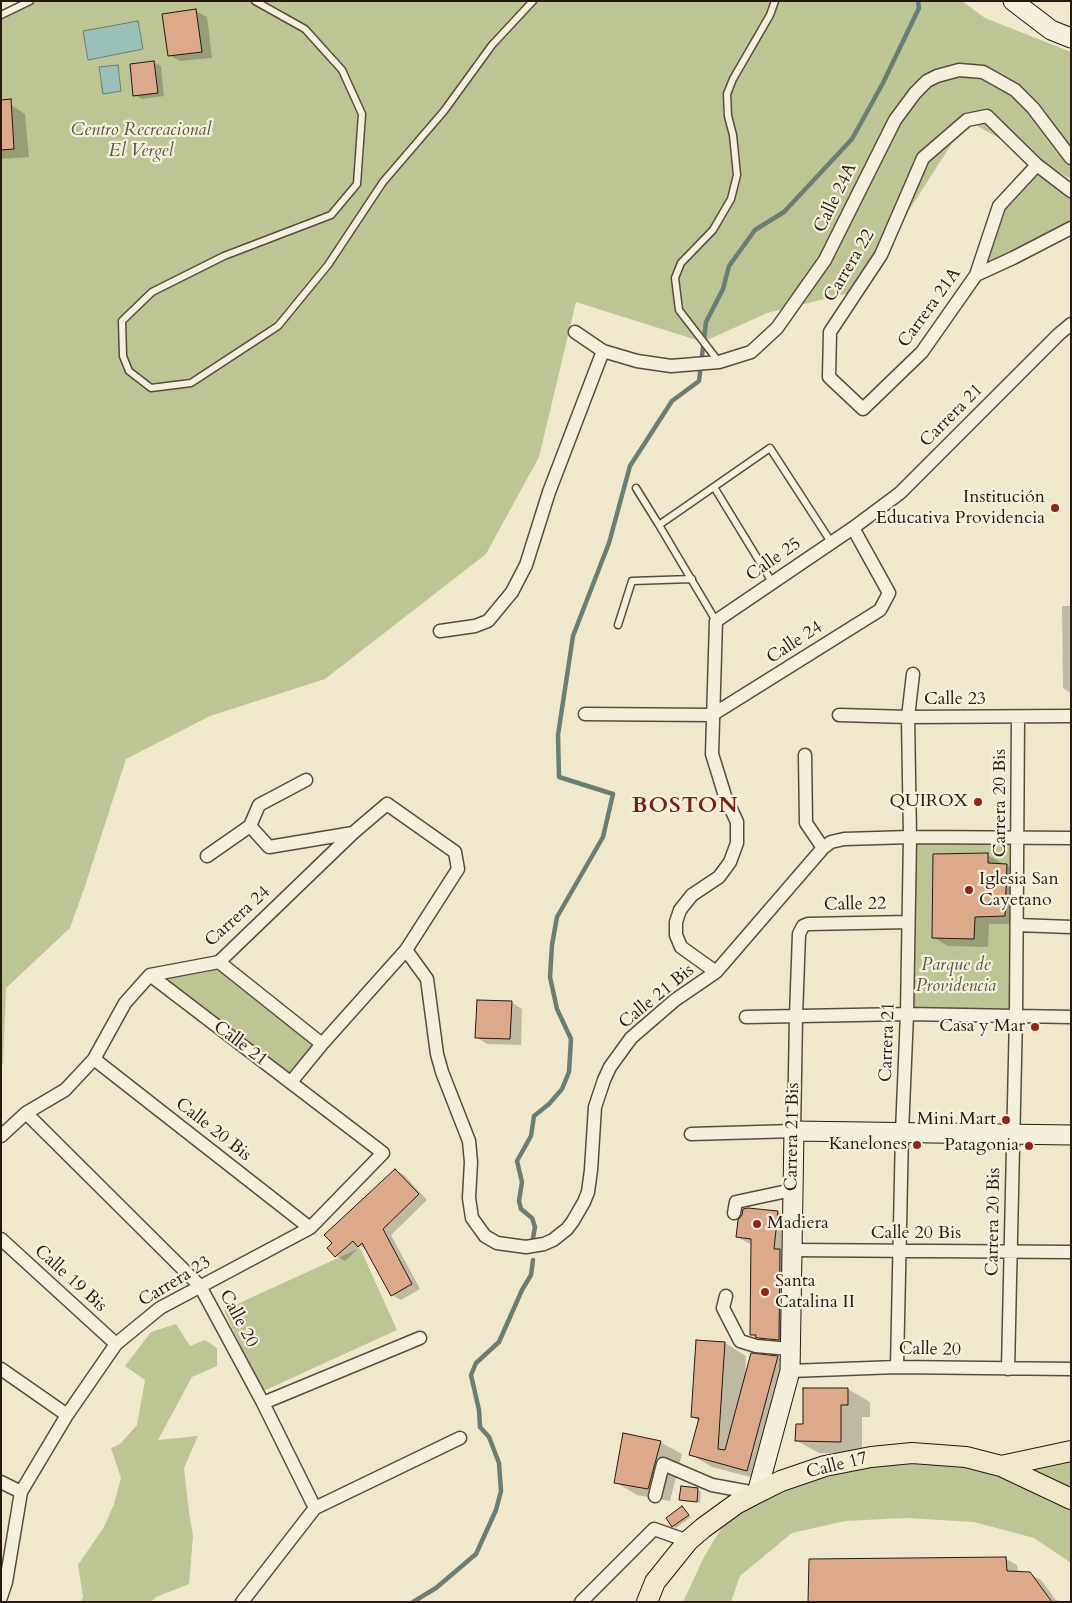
<!DOCTYPE html>
<html>
<head>
<meta charset="utf-8">
<style>
  body { margin:0 }
  #map { position:relative; width:1072px; height:1603px; overflow:hidden; background:#efe8cd; font-family:Cardo,serif }
  canvas { display:block }
  .frame { position:absolute; inset:0; border:2px solid #271810; pointer-events:none }
</style>
</head>
<body>
<div id="map">
<canvas width="1072" height="1603"></canvas>
<div class="frame"></div>
</div>
<script>
const context = document.querySelector('canvas').getContext('2d');
context.lineJoin = 'round';
function fill(path, color) {
  context.fillStyle = color;
  context.fill(path, 'evenodd');
}
function toPath(rows) {
  const path = new Path2D();
  for (const r of rows) {
    path.moveTo(r[0], r[1]);
    for (let i = 2; i < r.length; i += 2) path.lineTo(r[i], r[i + 1]);
  }
  return path;
}
function strokePath(path, color, width, dash) {
  context.strokeStyle = color;
  context.lineWidth = width;
  context.lineCap = dash ? 'butt' : 'round';
  context.setLineDash(dash || []);
  context.stroke(path);
}
function label(font, color, halo, rows, align = 'center') {
  context.font = font + ' Cardo,serif';
  context.lineWidth = 4.5;
  context.setLineDash([]);
  context.textBaseline = 'middle';
  context.strokeStyle = halo;
  context.fillStyle = color;
  for (const [text, x, y, turn = 0] of rows) {
    context.save();
    context.translate(x, y);
    context.rotate((+turn || 0) * Math.PI / 180);
    context.textAlign = isNaN(turn) ? turn : align;
    if (halo) context.strokeText(text, 0, 0);
    context.fillText(text, 0, 0);
    context.restore();
  }
}
const green = toPath([
  [30,1,962,1,985,18,1071,52,1071,179,967,120,857,291,767,313,703,342,576,302,539,457,486,554,325,679,210,716,126,759,85,886,70,928,6,988,3,1064,1,1066,1,15],
  [214,262,140,304,152,292],
  [1037,165,1071,191,1071,228,976,275,999,206],
  [910,837,1018,838,1016,1015,907,1014],
  [987,853,988,863,1007,864,1005,916,975,917,974,939,932,938,933,854],
  [219,962,322,1044,291,1082,150,975],
  [360,1248,397,1330,261,1392,224,1310],
  [176,1324,190,1346,205,1340,217,1348,217,1366,192,1377,158,1440,198,1436,184,1468,189,1512,193,1536,189,1584,156,1597,151,1602,81,1602,83,1597,78,1565,104,1527,114,1504,121,1478,111,1448,120,1444,137,1425,145,1380,125,1366,151,1332],
  [1071,1451,1071,1563,1034,1538,974,1522,905,1518,845,1521,792,1533,740,1576,731,1602,683,1602,704,1557,736,1504,871,1457,1001,1466]
]);
const water = toPath([
  [138,21,143,49,88,60,83,31,138,21],
  [118,65,121,91,103,94,99,67,118,65]
]);
const shadow = toPath([
  [196,11,207,17,212,58,180,61,169,55],
  [153,62,161,66,164,96,142,99,135,95],
  [11,105,25,114,29,157,1,159,1,106],
  [1062,606,1071,606,1071,693,1063,688],
  [987,855,1002,863,1002,865,1007,865,1021,874,1020,924,989,924,988,947,948,946,933,937],
  [511,1002,522,1009,521,1045,487,1044,476,1037],
  [395,1170,404,1175,427,1200,391,1235,420,1289,401,1300,392,1295,368,1251,361,1246,345,1261,336,1256],
  [778,1212,795,1222,795,1349,769,1344,752,1334,752,1245,737,1237],
  [725,1343,746,1356,745,1375,752,1354,778,1357,800,1370,769,1482,712,1467,690,1454,699,1421,692,1417],
  [848,1389,870,1402,870,1417,862,1417,862,1454,819,1453,797,1441],
  [660,1442,682,1454,670,1501,637,1495,615,1482],
  [682,1487,701,1491,700,1503,680,1499],
  [682,1507,691,1517,676,1528,673,1526],
  [1006,1559,1017,1565,1018,1573,1029,1573,1041,1580,1056,1600,1064,1602,809,1602,810,1560]
]);
const stream = toPath([
  [533,1238,535,1227,532,1218,521,1209,519,1201,522,1182,517,1161,531,1136,534,1116,549,1104,562,1089,569,1072,571,1039,557,1009,550,977,552,945,557,917,603,837,613,794,559,777,558,735,573,636,609,543,630,466,672,401,699,381,706,322,723,289,729,266,755,230,784,212,852,139,883,83,919,8,918,1],
  [413,1602,436,1588,476,1554,496,1510,501,1491,499,1463,489,1437,480,1427,479,1410,471,1375,476,1363,499,1342,522,1290,531,1275,533,1260]
]);
const building = toPath([
  [196,9,202,52,168,56,162,14,196,9],
  [154,61,158,93,133,96,130,64,154,61],
  [11,99,14,149,1,150,1,100,11,99],
  [988,853,988,863,1007,864,1005,916,975,917,974,939,932,938,933,854,988,853],
  [477,1000,512,1001,510,1039,475,1038,477,1000],
  [395,1169,419,1194,383,1229,412,1284,391,1296,362,1243,358,1247,353,1241,335,1257,327,1248,332,1243,324,1235,395,1169],
  [748,1208,778,1211,774,1249,780,1249,779,1340,758,1338,755,1337,756,1335,750,1335,751,1239,736,1237,738,1220,742,1215,743,1209,748,1208],
  [696,1340,725,1342,718,1449,725,1450,751,1353,778,1356,747,1471,689,1455,699,1418,691,1417,696,1340],
  [803,1388,848,1388,848,1405,841,1405,841,1442,795,1441,796,1424,803,1424,803,1388],
  [623,1433,661,1441,648,1489,614,1483,623,1433],
  [681,1486,698,1488,697,1502,679,1500,681,1486],
  [682,1506,689,1515,672,1527,666,1518,682,1506],
  [1006,1557,1007,1571,1030,1572,1052,1602,808,1602,809,1559,1006,1557]
]);
const lane = toPath([
  [255,1,305,29,342,70,362,114,357,184,331,215,224,256,152,292,122,321,123,356,129,371,151,388,191,383,278,326,328,265,383,182,444,111,492,45,533,1],
  [1,15,30,1],
  [719,362,679,310,675,278,681,263,713,230,731,199,737,175,733,135,728,116,727,94,733,79,770,15,775,1],
  [714,487,772,582],
  [636,488,659,525,770,448,831,542],
  [659,525,716,621],
  [618,625,632,581,692,579]
]);
const street = toPath([
  [1037,165,999,206,976,275,922,352,863,409,829,377,830,332,881,255,923,158,967,120,987,116,1037,165,1071,191],
  [976,275,1013,258,1071,228],
  [575,332,603,351,637,361,671,366,719,362,751,352,777,328,825,260,895,120,915,93,927,81,937,76,959,70,983,72,1015,90,1033,108,1071,158],
  [440,631,475,626,488,621,512,592,526,565,549,492,603,351],
  [585,714,712,715],
  [712,715,880,610,889,593,853,528],
  [839,715,908,717,1071,716],
  [805,755,806,823,823,848],
  [306,780,259,805,250,826,269,847,353,833],
  [207,856,250,826],
  [1017,925,1071,927],
  [406,950,427,979,437,1054,442,1072,469,1141,471,1162,469,1198,472,1218,485,1236,497,1243,526,1247,544,1244,553,1240,567,1229,573,1221,584,1202,588,1192,591,1170,595,1107,604,1080,610,1067,631,1038,675,1000,716,972,681,947,676,935,676,922,680,910,692,895,719,877,730,862,737,843,737,822,725,796,712,754,716,621,853,528,900,493,1059,334,1071,324],
  [219,962,322,1044],
  [716,972,823,848,831,842,844,839,910,837,1071,838],
  [746,1017,907,1014,1071,1017],
  [94,1059,310,1228],
  [26,1113,200,1286,263,1403,315,1508],
  [691,1134,794,1131,796,1016,799,934,803,926,808,924,908,922],
  [1,1136,26,1113,65,1090,94,1059,125,1003,150,975,219,962,353,833,387,804,455,852,458,869,406,950,322,1044,291,1082],
  [734,1213,736,1202,792,1190],
  [1,1239,116,1344],
  [791,1250,1071,1252],
  [726,1296,723,1308,740,1341,756,1346,790,1349],
  [897,1367,902,1132,907,1014,910,837,908,717,913,674],
  [1,1369,67,1415],
  [1008,1369,1016,1015,1018,717],
  [790,1371,897,1367,1071,1369],
  [263,1403,420,1338],
  [1,1482,21,1492],
  [655,1496,663,1464,712,1485,756,1493],
  [1,1597,6,1582,21,1492,67,1415,116,1344,160,1308,310,1228,383,1153,150,975],
  [242,1602,315,1508,460,1438],
  [581,1602,654,1529,688,1541]
]);
const secondary = toPath([
  [1013,1,1051,30,1071,38],
  [757,1493,790,1371,794,1131,1071,1135]
]);
const primary = toPath([
  [1001,1466,1071,1451],
  [647,1602,655,1582,688,1541,703,1528,736,1504,757,1493,781,1481,825,1466,871,1457,912,1453,966,1457,1001,1466,1071,1499]
]);
const markers = [
  [1055,508,5,"#8f2418"],
  [978,802,5,"#8f2418"],
  [969,890,5,"#8f2418"],
  [1035,1027,5,"#8f2418"],
  [1006,1120,5,"#8f2418"],
  [917,1145,5,"#8f2418"],
  [1029,1146,5,"#8f2418"],
  [757,1224,5,"#8f2418"],
  [765,1292,5,"#8f2418"]
];
const parkNames = [
  ["Centro Recreacional",141,131],
  ["El Vergel",141,152],
  ["Parque de",956,966],
  ["Providencia",956,987]
];
const streetNames = [
  ["Calle 24A",836,198,-64],
  ["Carrera 22",850,266,-59],
  ["Carrera 21A",930,308,-54],
  ["Carrera 21",952,416,-45],
  ["Calle 25",774,560,-35],
  ["Calle 24",795,643,-33],
  ["Calle 23",955,700],
  ["Carrera 20 Bis",1001,803,-90],
  ["Calle 22",855,905,-1],
  ["Carrera 24",238,917,-42],
  ["Calle 21 Bis",657,997,-39],
  ["Carrera 21",888,1042,-88],
  ["Calle 21",240,1044,37],
  ["Calle 20 Bis",213,1130,38],
  ["Carrera 21 Bis",793,1137,-89],
  ["Carrera 20 Bis",994,1222,-89],
  ["Calle 20 Bis",916,1234],
  ["Calle 19 Bis",70,1279,42],
  ["Carrera 23",175,1282,-31],
  ["Calle 20",238,1319,62],
  ["Calle 20",930,1350,1],
  ["Calle 17",837,1466,-14]
];
const poiNames = [
  ["Institución",1045,498],
  ["Educativa Providencia",1045,519],
  ["QUIROX",968,802],
  ["Iglesia San",979,880,"left"],
  ["Cayetano",979,901,"left"],
  ["Casa y Mar",1025,1027],
  ["Mini Mart",996,1120],
  ["Kanelones",907,1145],
  ["Patagonia",1019,1146],
  ["Madiera",767,1224,"left"],
  ["Santa",775,1282,"left"],
  ["Catalina II",775,1303,"left"]
];
const districtNames = [
  ["BOSTON",685,807]
];
fill(green, '#bdc595');
fill(water, '#9ac0b7');
strokePath(water, '#6c7d74', 1);
fill(shadow, '#0003');
strokePath(stream, '#6c7d74', 4.5);
fill(building, '#dcaa8a');
strokePath(building, '#271810', 1);
strokePath(lane, '#594c3f', 9);
strokePath(street, '#594c3f', 15);
strokePath(secondary, '#271810', 21);
strokePath(primary, '#271810', 22);
strokePath(lane, '#f5f0de', 6);
strokePath(street, '#f5f0de', 12);
strokePath(secondary, '#f5f0de', 19);
strokePath(primary, '#efe8cd', 20);
for (const [x, y, r, color] of markers) {
  const dot = new Path2D();
  dot.arc(x, y, r, 0, 2 * Math.PI);
  context.fillStyle = color;
  context.fill(dot);
  strokePath(dot, '#f5f0de', 2);
}
label('italic 18px', '#5c553f', '#f5f0de', parkNames);
label('18px', '#271810', '#f5f0de', streetNames);
label('18px', '#271810', '#f5f0de', poiNames, 'right');
context.letterSpacing = '1px';
label('bold 22px', '#7a1f14', '#f5f0de', districtNames);
context.letterSpacing = '0px';
</script>
</body>
</html>
